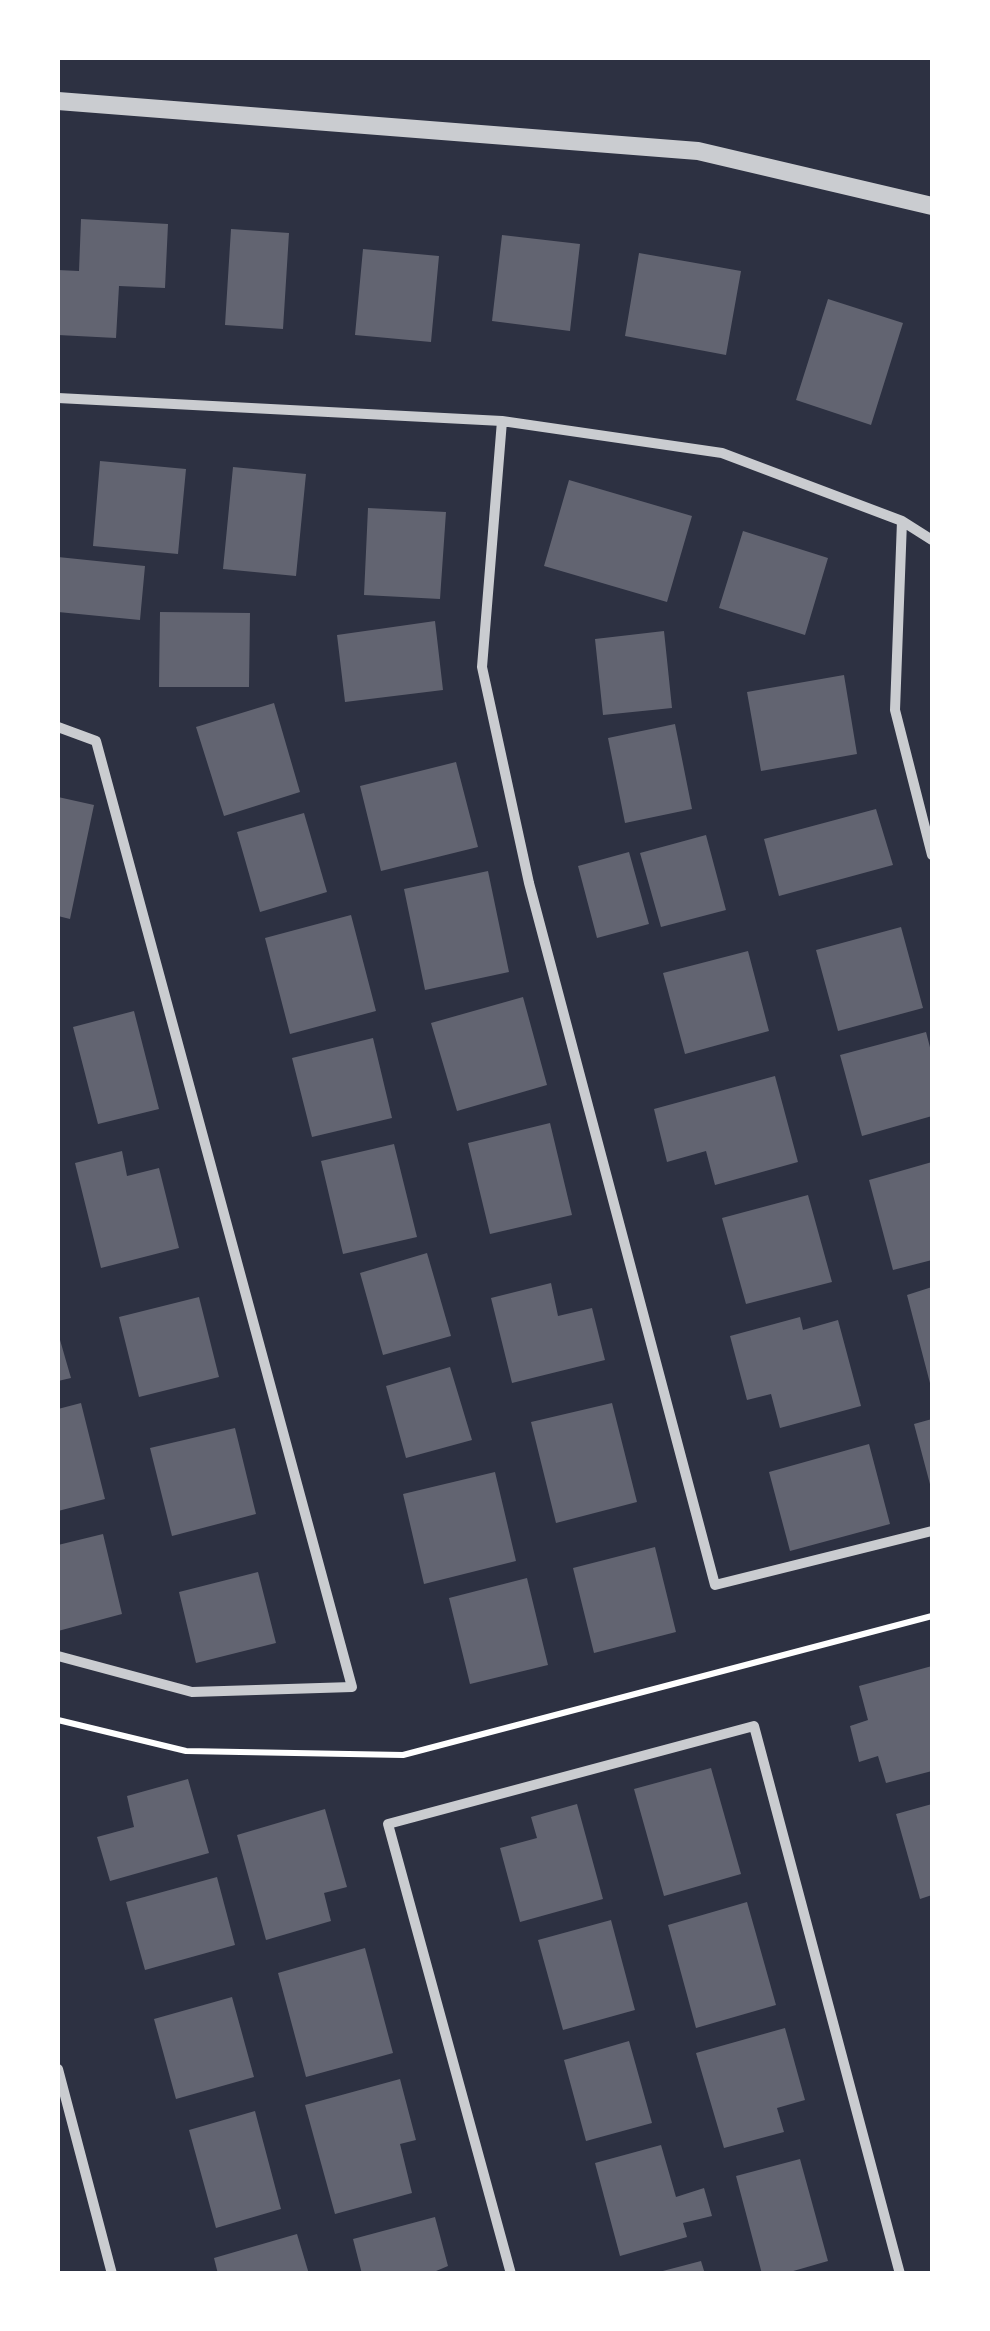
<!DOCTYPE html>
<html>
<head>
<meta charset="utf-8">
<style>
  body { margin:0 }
  #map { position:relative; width:990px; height:2331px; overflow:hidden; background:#2d3142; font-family:Merriweather,serif }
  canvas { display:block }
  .frame { position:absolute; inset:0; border:60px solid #fff; pointer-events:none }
</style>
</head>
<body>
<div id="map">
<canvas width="990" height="2331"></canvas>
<div class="frame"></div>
</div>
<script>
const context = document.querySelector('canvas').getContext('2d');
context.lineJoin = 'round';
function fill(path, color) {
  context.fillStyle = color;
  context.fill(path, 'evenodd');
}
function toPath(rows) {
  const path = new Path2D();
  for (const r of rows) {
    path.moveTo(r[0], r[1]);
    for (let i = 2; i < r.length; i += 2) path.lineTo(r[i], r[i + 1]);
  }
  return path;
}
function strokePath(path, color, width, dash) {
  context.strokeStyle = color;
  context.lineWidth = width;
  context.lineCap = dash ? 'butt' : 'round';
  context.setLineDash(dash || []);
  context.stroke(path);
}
const building = toPath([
  [81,219,168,224,165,288,119,286,116,338,58,335,58,270,79,271],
  [231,229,289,233,283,329,225,325],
  [502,235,580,244,570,331,492,321],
  [363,249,439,256,431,342,355,335],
  [639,253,741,271,726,355,625,336],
  [828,299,903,323,871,425,796,400],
  [100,461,186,469,178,554,93,546],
  [233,467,306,474,296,576,223,569],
  [569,480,692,516,667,602,544,566],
  [368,508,446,512,440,599,364,595],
  [743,531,828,558,805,635,719,608],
  [58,557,145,566,140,620,58,612],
  [160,612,250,613,249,687,159,687],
  [435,621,443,690,345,702,337,635],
  [664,631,672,708,603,715,595,639],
  [844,675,857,754,761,771,747,692],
  [274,703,300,792,224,816,196,727],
  [675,724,692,809,625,823,608,738],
  [456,762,478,847,381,871,360,786],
  [58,797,94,805,70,919,58,916],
  [876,809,893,865,779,896,764,839],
  [304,813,327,892,260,912,237,832],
  [706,835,726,910,661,927,640,853],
  [629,852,649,924,597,938,578,866],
  [488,871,509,972,425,990,404,889],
  [351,915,376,1011,290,1034,265,938],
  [901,927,923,1008,838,1031,816,950],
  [748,951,769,1031,685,1054,663,973],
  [523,997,547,1085,457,1111,431,1023],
  [134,1011,159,1109,98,1124,73,1027],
  [926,1032,932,1055,932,1116,862,1136,840,1055],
  [373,1038,392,1118,312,1137,292,1058],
  [775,1076,798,1162,715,1185,706,1151,667,1162,654,1109],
  [550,1123,572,1215,490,1234,468,1143],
  [394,1144,417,1237,343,1254,321,1161],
  [122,1151,127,1176,159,1168,179,1248,101,1268,75,1163],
  [932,1162,932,1260,893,1270,869,1180],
  [808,1195,832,1282,746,1304,722,1218],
  [427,1253,451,1336,383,1355,360,1273],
  [551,1283,558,1316,592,1308,605,1360,512,1383,491,1298],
  [932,1287,932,1387,931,1387,907,1295],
  [199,1297,219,1377,139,1397,119,1317],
  [800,1317,803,1330,838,1320,861,1406,780,1428,771,1394,747,1400,730,1336],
  [58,1333,71,1378,58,1381],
  [450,1367,472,1440,406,1458,386,1386],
  [81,1403,105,1499,58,1511,58,1409],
  [612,1403,637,1502,556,1523,531,1422],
  [932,1419,932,1488,931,1488,914,1424],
  [235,1428,256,1514,172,1536,150,1448],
  [869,1444,890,1524,790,1551,769,1472],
  [495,1472,516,1561,424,1584,403,1494],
  [103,1534,122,1614,58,1631,58,1545],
  [655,1547,676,1632,594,1653,573,1568],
  [258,1572,276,1643,196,1663,179,1592],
  [527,1578,548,1665,470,1684,449,1598],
  [932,1666,932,1771,886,1783,878,1756,859,1762,850,1726,868,1720,859,1686],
  [711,1768,741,1874,664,1896,634,1789],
  [188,1779,209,1853,110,1881,97,1837,134,1827,127,1796],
  [577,1804,603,1899,520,1922,500,1848,537,1838,531,1817],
  [932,1804,932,1895,920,1899,896,1814],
  [325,1809,347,1887,324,1893,331,1921,266,1940,237,1835],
  [217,1877,235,1945,145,1970,126,1902],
  [747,1902,776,2005,696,2028,668,1925],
  [611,1920,635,2010,563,2030,538,1940],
  [365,1948,393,2053,306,2077,278,1973],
  [232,1997,254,2077,176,2099,154,2019],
  [785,2028,805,2100,777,2108,784,2132,724,2148,696,2053],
  [629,2041,652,2123,586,2141,564,2060],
  [400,2079,416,2140,400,2144,412,2193,335,2214,305,2105],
  [255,2111,281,2209,216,2228,189,2130],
  [661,2145,676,2197,704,2188,712,2216,683,2223,687,2237,620,2256,595,2163],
  [800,2159,828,2261,783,2274,762,2274,736,2176],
  [435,2217,448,2266,429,2274,362,2274,353,2239],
  [297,2234,309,2274,218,2274,214,2258],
  [701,2261,705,2274,660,2274,659,2272]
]);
const path = toPath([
  [58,1720,186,1751,403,1755,932,1616]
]);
const minor = toPath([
  [58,398,502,421,722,453,902,521,932,540],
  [502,421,482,667,529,883,715,1585,932,1531],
  [902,521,895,710,932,855],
  [58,727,96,741,352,1687,192,1692,58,1656],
  [58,2069,112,2274],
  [511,2274,388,1824,754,1726,900,2274]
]);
const tertiary = toPath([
  [58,101,698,151,932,206]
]);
fill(building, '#626471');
strokePath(path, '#fff', 6);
strokePath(minor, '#caccd0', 10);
strokePath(tertiary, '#caccd0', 18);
</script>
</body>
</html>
